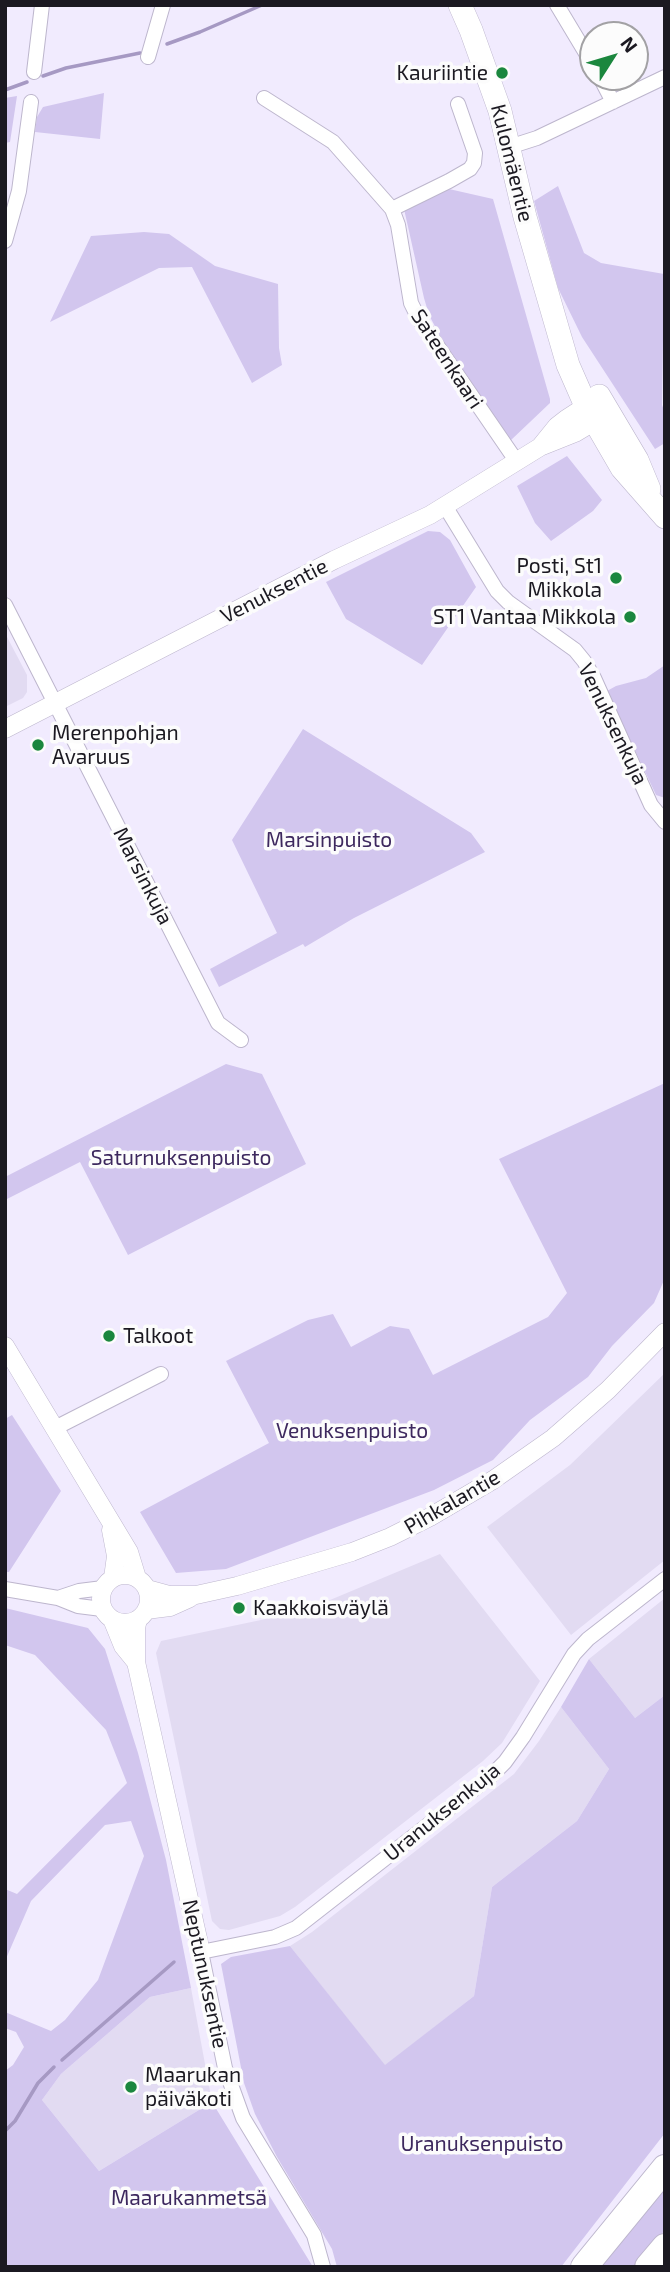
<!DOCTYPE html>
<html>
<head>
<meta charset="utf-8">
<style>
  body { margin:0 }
  #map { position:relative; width:670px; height:2272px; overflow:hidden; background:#f1ebfe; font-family:"Exo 2",sans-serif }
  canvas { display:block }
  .frame { position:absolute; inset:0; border:7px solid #1b1921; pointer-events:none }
  .north { position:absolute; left:579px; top:21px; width:70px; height:70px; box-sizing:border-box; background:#fcfcfc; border:2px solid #a2a1a4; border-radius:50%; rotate:53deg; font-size:19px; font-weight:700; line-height:28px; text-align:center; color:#1b1921 }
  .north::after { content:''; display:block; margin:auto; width:24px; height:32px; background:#1b873e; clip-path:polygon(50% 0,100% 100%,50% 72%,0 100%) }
</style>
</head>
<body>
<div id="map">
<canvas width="670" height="2272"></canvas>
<div class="frame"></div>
<div class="north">N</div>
</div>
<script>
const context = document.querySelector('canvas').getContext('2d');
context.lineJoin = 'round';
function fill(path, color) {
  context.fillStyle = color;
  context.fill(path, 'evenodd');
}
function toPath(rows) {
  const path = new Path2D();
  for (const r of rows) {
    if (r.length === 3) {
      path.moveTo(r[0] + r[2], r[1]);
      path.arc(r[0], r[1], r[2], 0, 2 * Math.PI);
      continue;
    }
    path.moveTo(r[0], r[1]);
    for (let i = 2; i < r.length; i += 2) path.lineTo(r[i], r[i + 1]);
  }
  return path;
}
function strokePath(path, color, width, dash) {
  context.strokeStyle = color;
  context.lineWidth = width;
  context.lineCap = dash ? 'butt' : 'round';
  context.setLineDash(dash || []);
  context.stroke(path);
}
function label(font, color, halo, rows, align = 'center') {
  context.font = font + ' "Exo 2",sans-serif';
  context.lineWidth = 7;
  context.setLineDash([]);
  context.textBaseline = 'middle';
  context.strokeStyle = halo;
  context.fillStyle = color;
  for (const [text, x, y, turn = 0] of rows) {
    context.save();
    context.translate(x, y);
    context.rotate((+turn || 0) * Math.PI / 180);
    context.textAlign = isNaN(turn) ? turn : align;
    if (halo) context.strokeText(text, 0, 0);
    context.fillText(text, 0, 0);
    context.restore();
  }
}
const built = toPath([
  [5,633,27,675,27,692,23,698,5,707],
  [665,1373,665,1560,571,1635,487,1527,570,1465],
  [440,1554,540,1681,502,1743,483,1761,295,1907,280,1916,229,1930,220,1929,212,1921,156,1653,161,1641,280,1616,330,1600],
  [665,1598,665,1695,635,1718,589,1659],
  [561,1707,609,1769,577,1821,492,1887,474,1996,385,2066,290,1946,312,1932,514,1774,539,1741],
  [191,1988,212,2102,99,2171,42,2100,61,2074,150,1997]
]);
const green = toPath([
  [104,93,100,139,35,132,37,117,43,107],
  [17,96,10,142,5,143,5,98],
  [558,186,584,253,601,263,664,274,662,405,665,413,665,443,655,449,582,337,558,288,534,201],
  [449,189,493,199,550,399,550,403,510,441,447,349,429,315,424,298,404,209],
  [144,232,169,234,215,266,278,284,279,348,282,365,252,383,192,267,159,268,50,322,91,236],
  [567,456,602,500,593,511,551,541,535,523,517,486],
  [428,531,440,532,450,540,476,587,422,665,346,619,326,582],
  [665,665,665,798,656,795,607,691,616,686,646,678],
  [303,729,471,833,485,852,354,918,305,947,303,944,219,987,210,969,277,933,232,840],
  [226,1064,262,1074,306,1164,128,1255,80,1162,5,1200,5,1177],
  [665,1083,665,1278,654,1303,612,1346,588,1377,530,1420,493,1460,434,1490,226,1569,176,1573,140,1512,269,1443,226,1361,308,1320,333,1314,351,1347,390,1326,409,1329,433,1375,548,1317,567,1293,499,1159],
  [12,1415,61,1491,9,1572,5,1572,5,1419],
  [5,1608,88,1628,105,1649,138,1753,166,1860,191,1988,150,1997,61,2074,42,2100,99,2171,212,2102,313,2267,5,2267,5,2071,13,2065,24,2047,16,2032,5,2028,5,2012,51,2031,65,2020,98,1980,144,1856,131,1821,105,1825,31,1901,5,1961,5,1889,17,1894,127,1783,106,1730,35,1655,5,1645],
  [589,1659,635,1718,665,1695,665,2133,561,2267,337,2267,332,2249,277,2157,255,2114,244,2083,221,1964,231,1957,290,1946,385,2065,474,1996,492,1887,577,1821,609,1769,561,1707],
  [665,2183,665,2230,634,2267,598,2267]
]);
const stream = toPath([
  [167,44,200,32,262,5],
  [43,76,66,68,140,53],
  [5,90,27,82],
  [62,2060,174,1962],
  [5,2131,15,2121,38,2083,54,2067]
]);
const minor = toPath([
  [557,5,593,65],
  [148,57,163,5],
  [34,72,42,5],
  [600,77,613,102],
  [264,98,333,142,392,209,398,225,411,303,419,319,517,462],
  [509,147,537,138,665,77],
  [392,209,449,181,470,169,474,163,475,153,458,104],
  [5,241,19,191,31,102],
  [445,506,497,591,508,602,575,650,584,661,594,678,651,805,665,822],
  [5,605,218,1023,241,1040],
  [55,1428,161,1374],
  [5,1589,58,1598,78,1606,102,1609],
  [58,1598,79,1591,103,1588],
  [323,2267,314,2235,243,2118,225,2068,201,1952,275,1937,296,1928,492,1775,505,1762,523,1737,574,1654,588,1639,665,1579]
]);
const tertiary = toPath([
  [540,447,557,426,566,419,586,406,597,406],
  [5,729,334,560,430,515,540,447,575,433,595,421,602,410],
  [5,1346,129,1552,137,1578],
  [111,1530,116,1556,113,1578],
  [125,1599,24],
  [147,1589,169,1595,196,1595,237,1586,352,1552,390,1537,430,1517,493,1480,553,1438,608,1390,665,1332],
  [146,1610,170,1607,190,1598],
  [112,1619,123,1646,136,1662],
  [138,1619,136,1628,136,1662,201,1952]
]);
const primary = toPath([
  [460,5,471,30,500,111,525,217,568,365,586,406,622,468,665,517],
  [599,396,637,460,649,489]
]);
const motorway = toPath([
  [584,2267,665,2168],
  [648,2267,665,2247]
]);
const markers = [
  [502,73,7,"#1b873e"],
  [616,578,7,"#1b873e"],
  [630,617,7,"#1b873e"],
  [38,745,7,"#1b873e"],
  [109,1336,7,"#1b873e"],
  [239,1608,7,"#1b873e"],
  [131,2087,7,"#1b873e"]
];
const poiNames = [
  ["Kauriintie",488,73,"right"],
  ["Posti, St1",602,566,"right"],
  ["Mikkola",602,590,"right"],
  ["ST1 Vantaa Mikkola",616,617,"right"],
  ["Merenpohjan",52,733],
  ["Avaruus",52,757],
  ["Talkoot",123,1336],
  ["Kaakkoisväylä",253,1608],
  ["Maarukan",145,2075],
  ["päiväkoti",145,2099]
];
const streetNames = [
  ["Kulomäentie",512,163,76],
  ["Sateenkaari",447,359,57],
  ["Venuksentie",274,591,-27],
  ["Venuksenkuja",613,724,64],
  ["Marsinkuja",143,876,63],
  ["Pihkalantie",452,1502,-30],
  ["Uranuksenkuja",442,1812,-39],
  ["Neptunuksentie",205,1974,78]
];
const parkNames = [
  ["Marsinpuisto",329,840],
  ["Saturnuksenpuisto",181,1158],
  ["Venuksenpuisto",352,1431],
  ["Uranuksenpuisto",482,2144],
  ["Maarukanmetsä",189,2198]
];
fill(built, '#e2dbf2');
fill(green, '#d2c6ee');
strokePath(stream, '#a699c3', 3.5);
strokePath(minor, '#bdb6cd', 16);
strokePath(tertiary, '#bdb6cd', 19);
strokePath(primary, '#bdb6cd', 24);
strokePath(motorway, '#bdb6cd', 28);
strokePath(minor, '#fff', 14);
strokePath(tertiary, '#fff', 18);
strokePath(primary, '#fff', 23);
strokePath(motorway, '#fff', 26);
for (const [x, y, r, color] of markers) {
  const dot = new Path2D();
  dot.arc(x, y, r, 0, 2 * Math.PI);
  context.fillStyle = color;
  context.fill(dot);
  strokePath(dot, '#fcfcfc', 2.5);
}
label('21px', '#1b1921', '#fcfcfc', poiNames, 'left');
label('21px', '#1b1921', '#fcfcfc', streetNames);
label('21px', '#3d285e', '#fcfcfc', parkNames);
</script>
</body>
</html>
